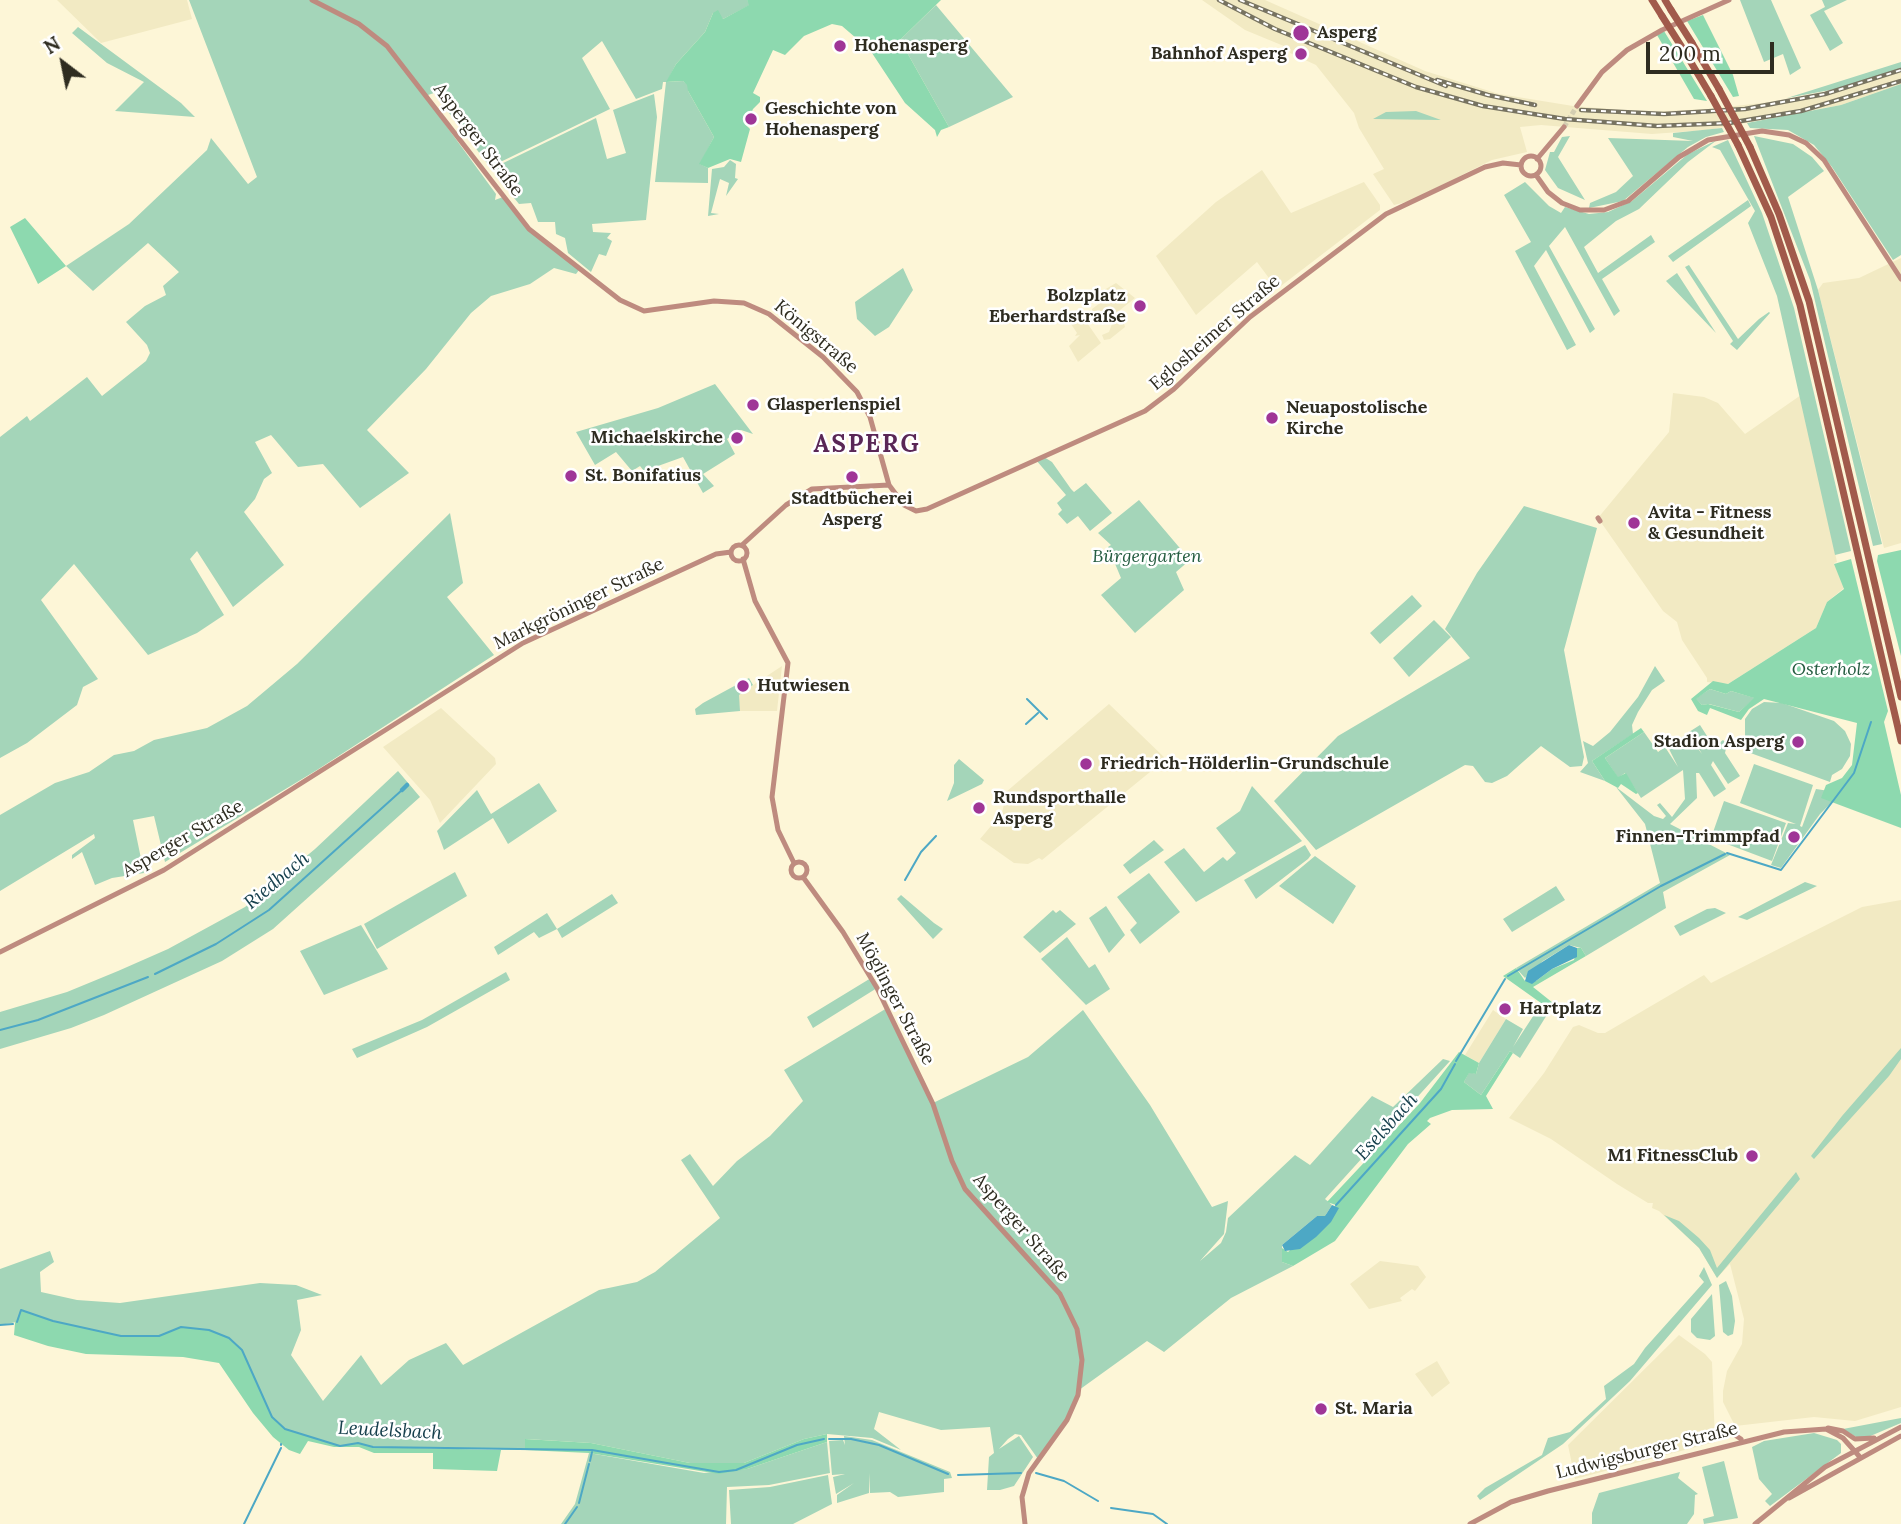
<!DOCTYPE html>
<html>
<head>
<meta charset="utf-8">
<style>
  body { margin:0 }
  #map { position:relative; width:1901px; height:1524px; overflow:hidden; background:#fdf6d7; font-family:Lora,serif }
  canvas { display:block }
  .north { position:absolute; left:28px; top:28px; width:70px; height:70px; -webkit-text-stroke:5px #fff; paint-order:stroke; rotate:328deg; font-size:19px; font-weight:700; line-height:28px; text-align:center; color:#2e2c20 }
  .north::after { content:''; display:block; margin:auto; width:24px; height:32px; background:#2e2c20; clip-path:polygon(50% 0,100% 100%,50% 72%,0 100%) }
  .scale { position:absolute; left:1646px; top:42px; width:128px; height:32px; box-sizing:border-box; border:4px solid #2e2c20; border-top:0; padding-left:9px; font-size:21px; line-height:24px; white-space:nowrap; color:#2e2c20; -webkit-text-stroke:5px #fff; paint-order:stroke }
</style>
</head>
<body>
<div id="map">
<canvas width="1901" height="1524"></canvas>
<div class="north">N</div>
<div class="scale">200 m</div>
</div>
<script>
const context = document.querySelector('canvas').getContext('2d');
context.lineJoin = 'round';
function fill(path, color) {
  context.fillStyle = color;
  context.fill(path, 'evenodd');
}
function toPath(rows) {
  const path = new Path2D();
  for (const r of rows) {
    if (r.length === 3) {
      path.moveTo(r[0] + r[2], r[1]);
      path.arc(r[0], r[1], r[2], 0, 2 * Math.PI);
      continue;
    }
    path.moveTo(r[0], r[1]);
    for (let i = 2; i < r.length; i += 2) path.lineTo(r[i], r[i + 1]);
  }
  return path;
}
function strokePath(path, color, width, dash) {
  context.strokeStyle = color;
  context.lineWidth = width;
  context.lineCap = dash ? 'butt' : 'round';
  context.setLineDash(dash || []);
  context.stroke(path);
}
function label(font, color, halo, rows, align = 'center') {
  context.font = font + ' Lora,serif';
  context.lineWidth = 5;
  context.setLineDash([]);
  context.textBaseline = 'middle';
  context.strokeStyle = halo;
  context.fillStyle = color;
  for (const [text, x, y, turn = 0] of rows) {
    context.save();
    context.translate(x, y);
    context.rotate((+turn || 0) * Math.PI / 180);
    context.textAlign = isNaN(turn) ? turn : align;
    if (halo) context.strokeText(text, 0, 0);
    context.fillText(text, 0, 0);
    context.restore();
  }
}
const built = toPath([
  [57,0,187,0,192,19,101,43],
  [1202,0,1265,0,1425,71,1499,94,1573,106,1647,112,1708,109,1789,100,1841,88,1901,68,1901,84,1841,105,1708,130,1652,134,1541,125,1520,127,1527,152,1492,160,1410,201,1394,205,1373,174,1384,169,1359,128,1354,113,1316,65,1290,53,1291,49,1245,30],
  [1262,170,1291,213,1364,182,1380,205,1380,210,1277,289,1257,262,1196,315,1156,256,1216,202],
  [1901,258,1901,543,1884,548,1818,290,1823,283,1859,278],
  [1116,283,1135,298,1120,310,1125,327,1110,339,1104,340,1102,335,1109,332,1112,324,1110,315,1100,312,1092,314,1092,309,1104,300,1099,293],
  [1078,310,1101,343,1078,362,1069,346,1080,335,1075,336,1077,333,1067,318],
  [1673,393,1704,397,1718,403,1745,434,1801,395,1837,562,1834,563,1844,588,1827,602,1816,628,1728,684,1707,682,1707,678,1682,640,1677,622,1663,611,1598,518,1669,432],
  [782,666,777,711,740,711,738,695],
  [1109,704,1166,759,1042,860,1039,858,1028,864,1014,863,980,839,1002,813,1004,804,999,798],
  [441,708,495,758,496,764,440,823,430,800,383,747],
  [1901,900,1901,1407,1855,1421,1814,1417,1735,1426,1723,1402,1723,1391,1727,1371,1742,1344,1744,1319,1730,1264,1717,1278,1699,1248,1659,1211,1652,1208,1653,1203,1648,1203,1617,1184,1551,1139,1509,1118,1544,1073,1573,1027,1579,1025,1598,1033,1605,1033,1704,975,1711,983,1862,907],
  [1493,1010,1506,1019,1479,1063,1465,1055],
  [1380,1261,1418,1266,1426,1277,1415,1291,1412,1289,1400,1298,1402,1301,1369,1309,1350,1284],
  [1679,1335,1705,1354,1712,1362,1715,1442,1575,1479,1568,1445],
  [1437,1361,1450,1383,1432,1397,1415,1374]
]);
const green = toPath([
  [189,0,747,0,750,5,723,19,713,13,705,32,676,64,667,82,683,81,688,85,688,91,714,137,700,164,708,168,708,183,655,182,666,82,663,82,662,89,636,99,602,41,582,58,610,109,490,167,434,93,428,95,439,116,496,194,495,200,503,197,522,222,579,270,576,274,554,268,530,284,491,296,471,313,426,369,367,430,409,473,360,508,323,464,298,467,271,435,255,442,272,473,264,479,255,499,244,512,284,565,233,607,197,551,190,559,224,615,197,633,148,655,74,564,41,600,98,679,83,687,77,705,27,743,0,758,0,437,27,416,30,421,87,377,102,396,146,361,150,353,147,345,126,322,145,306,166,295,163,286,179,272,148,243,93,291,66,266,129,224,207,150,211,138,248,184,257,177],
  [1740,0,1771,0,1801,68,1790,75,1783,54,1764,62],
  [1822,0,1847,0,1824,11,1843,43,1830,51,1810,15,1825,7],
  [936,5,1013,97,949,127,900,40],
  [78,27,181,103,195,117,115,111,144,82,107,63,72,33],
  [1901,62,1901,68,1882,75,1841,88,1787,98],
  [1901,84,1901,255,1893,260,1832,167,1814,145,1788,130,1750,128,1747,123,1841,105],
  [654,94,657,117,646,220,592,224,593,232,611,233,607,238,612,241,606,256,599,254,591,272,568,253,565,238,556,234,555,222,538,222,531,203,519,204,510,193,512,185,504,184,493,168,596,118,607,159,626,153,613,110],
  [1416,111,1441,120,1373,119,1386,112],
  [1722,128,1724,132,1706,137,1688,147,1623,201,1589,208,1590,203,1616,192,1633,176,1608,138,1693,141,1673,137,1673,133],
  [1570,136,1558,157,1585,200,1558,188,1545,170,1550,152,1554,152,1562,137],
  [1754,136,1793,144,1812,157,1824,171,1788,197,1818,290,1882,544,1873,546,1810,280],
  [1717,140,1688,162,1639,209,1616,221,1584,247,1598,273,1651,235,1655,242,1602,279,1620,311,1614,316,1565,227,1549,246,1595,329,1590,333,1546,250,1534,266,1576,345,1567,350,1515,251,1531,242,1504,195,1525,182,1549,206,1561,213,1565,207,1589,214,1608,212,1632,201,1688,154],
  [1728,140,1762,213,1794,308,1851,551,1835,555,1777,296,1748,223,1755,211,1720,150,1712,147],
  [730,160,736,164,735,178,738,179,726,196,729,183,720,179,711,213,719,214,708,216,712,169,724,167],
  [1748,200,1751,206,1673,262,1668,256],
  [1689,265,1738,339,1759,319,1769,312,1770,313,1737,350,1730,344,1733,341,1685,267],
  [903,268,913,290,889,327,875,336,857,319,855,302],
  [1677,273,1716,333,1666,281],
  [715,384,753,434,741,430,727,439,735,454,703,474,714,486,703,493,683,457,644,471,640,466,632,471,616,452,595,465,576,432,658,408],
  [1044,457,1052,462,1071,489,1074,492,1086,483,1112,513,1090,531,1078,516,1067,524,1058,514,1062,510,1057,503,1066,495,1036,460],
  [1139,500,1190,560,1176,572,1184,590,1135,633,1101,595,1121,578,1108,547,1111,545,1098,533],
  [1524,506,1597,528,1564,650,1584,757,1582,766,1570,767,1541,746,1507,776,1492,783,1485,782,1473,766,1465,765,1316,850,1274,801,1338,736,1470,658,1445,629,1477,573],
  [450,513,463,583,447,597,494,655,317,770,165,862,154,816,133,820,144,873,112,878,95,885,82,852,72,859,72,855,95,838,94,834,0,891,0,815,55,783,89,772,114,755,134,751,154,740,207,728,247,706,297,664],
  [1412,595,1422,606,1380,644,1370,633],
  [1434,620,1451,637,1409,677,1393,658],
  [1655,666,1665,681,1652,690,1638,712,1632,725,1633,734,1592,761,1605,781,1580,772,1588,763,1583,741,1593,746,1610,732,1638,697],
  [749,678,753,685,739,695,740,711,696,715,695,709,703,703],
  [1710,689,1726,694,1731,691,1755,698,1739,712,1709,704,1702,705,1695,699],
  [1764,702,1782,703,1834,721,1845,731,1851,744,1850,756,1842,769,1832,775,1830,782,1745,751,1745,719,1752,709],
  [1700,725,1714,747,1723,740,1727,744,1725,753,1740,776,1728,784,1713,761,1711,765,1726,789,1714,797,1699,773,1696,773,1697,798,1670,824,1730,855,1663,892,1666,908,1586,956,1581,948,1569,945,1543,961,1525,978,1516,968,1660,883,1645,824,1616,787,1654,816,1663,819,1666,816,1657,805,1660,803,1672,817,1685,799,1683,770,1641,798,1625,773,1618,778,1605,758,1644,732,1658,752,1665,747,1678,767,1668,747,1687,734,1702,754,1689,732],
  [959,759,984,780,982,784,947,801,954,783,954,765],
  [1754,764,1813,785,1800,826,1802,827,1816,789,1836,792,1835,799,1820,814,1781,868,1771,865,1788,823,1796,824,1740,803],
  [398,771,420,797,273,929,222,961,104,1015,71,1028,0,1049,0,1012,67,992,118,971,168,949,245,907,315,849],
  [539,783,557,811,508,844,493,818,444,850,437,831,477,790,491,814],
  [1252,786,1302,841,1196,902,1164,862,1184,848,1204,872,1223,857,1227,861,1236,853,1216,828,1240,811],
  [1724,801,1786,823,1772,861,1711,838],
  [1154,840,1164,850,1130,874,1123,865],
  [1305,845,1311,855,1308,859,1256,899,1244,880],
  [1315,856,1356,886,1333,924,1279,886],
  [455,872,467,896,377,949,364,924],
  [1149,873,1180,912,1140,944,1130,930,1137,923,1117,897],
  [1805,882,1817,886,1747,920,1738,917],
  [1556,886,1565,900,1512,932,1503,919],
  [612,894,618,903,562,938,557,929,539,938,534,932,498,955,494,947,547,913,557,929],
  [901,895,934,923,943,929,933,939,897,899],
  [1106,906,1125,935,1109,953,1089,918],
  [1715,908,1726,913,1680,936,1674,926,1707,909],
  [1053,910,1056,913,1060,910,1076,924,1040,953,1023,937],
  [361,925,388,969,324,995,300,951],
  [1067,937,1089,968,1095,964,1110,989,1086,1005,1041,959],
  [506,972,510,980,427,1027,357,1058,352,1049,422,1020],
  [871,978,877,988,813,1028,807,1017],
  [1541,1004,1550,1010,1520,1058,1510,1051,1481,1095,1464,1082,1469,1072,1476,1074,1479,1063,1506,1019,1523,1029,1513,1047],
  [887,1008,933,1103,1028,1057,1083,1010,1150,1105,1212,1207,1228,1201,1224,1234,1200,1261,1221,1243,1226,1232,1228,1218,1295,1155,1310,1165,1372,1096,1393,1107,1443,1059,1450,1061,1325,1199,1332,1205,1325,1216,1317,1216,1282,1245,1282,1262,1293,1266,1231,1298,1164,1352,1147,1341,1079,1390,1072,1410,1038,1459,1021,1435,1015,1434,1008,1439,999,1449,1019,1436,1033,1457,1014,1486,1000,1490,987,1490,989,1457,994,1453,990,1427,941,1430,879,1412,874,1429,901,1450,872,1438,827,1434,804,1439,744,1463,690,1463,591,1443,526,1439,525,1450,373,1447,358,1443,340,1446,285,1429,272,1417,242,1350,209,1330,181,1327,159,1336,121,1336,53,1321,21,1310,17,1322,0,1325,0,1269,50,1251,54,1262,40,1272,41,1292,77,1300,120,1303,260,1283,296,1285,322,1295,297,1300,301,1330,291,1355,323,1401,361,1355,381,1385,409,1360,446,1343,463,1365,599,1290,637,1282,655,1272,720,1218,681,1160,690,1154,713,1186,737,1161,770,1136,803,1101,784,1070],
  [1901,1048,1901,1059,1889,1076,1814,1159,1811,1156,1842,1116],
  [1796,1172,1800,1179,1717,1278,1699,1248,1664,1215,1679,1221,1699,1238,1710,1250,1717,1268],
  [1704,1267,1712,1285,1630,1381,1563,1444,1480,1500,1477,1496,1485,1488,1542,1455,1548,1438,1570,1432,1606,1399,1604,1386,1634,1364,1645,1348,1704,1282,1699,1276],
  [1726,1281,1732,1296,1735,1321,1733,1334,1728,1336,1723,1332,1719,1285],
  [1712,1294,1715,1336,1710,1340,1697,1338,1691,1332,1691,1319],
  [1901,1418,1901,1423,1868,1437,1858,1438,1843,1429],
  [1814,1433,1837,1440,1841,1444,1841,1453,1770,1506,1765,1501,1772,1494,1759,1479,1752,1447,1764,1441],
  [844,1436,872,1440,950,1472,952,1478,944,1479,944,1492,898,1497,890,1492,870,1493,869,1473,869,1493,837,1503,837,1495,854,1483,836,1494,833,1477,845,1474,832,1475,829,1441,843,1440,845,1445],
  [827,1442,830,1473,769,1485,727,1487,726,1524,561,1524,575,1504,589,1453,704,1473,747,1469],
  [1724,1461,1738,1518,1704,1524,1703,1519,1714,1516,1702,1467],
  [1680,1472,1678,1478,1698,1494,1695,1495,1694,1514,1687,1524,1592,1524,1592,1513,1599,1493],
  [828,1475,832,1504,793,1524,731,1524,729,1490,770,1487]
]);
const forest = toPath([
  [747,0,941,0,900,40,949,127,941,130,937,137,935,130,905,103,870,50,842,26,832,24,804,36,785,55,773,50,753,93,760,97,760,102,753,109,746,125,750,129,741,162,730,159,708,168,699,164,714,137,688,91,687,85,683,81,666,82,676,64,705,32,713,13,718,10,723,19,749,5],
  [1703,15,1733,75,1739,96,1733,97,1687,21],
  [1664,31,1707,101,1694,99,1657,35],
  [25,218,66,266,38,284,10,227],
  [1901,550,1901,656,1877,561,1878,555],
  [1851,559,1888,711,1884,722,1901,795,1901,828,1821,798,1826,785,1842,778,1852,765,1857,723,1764,699,1749,709,1741,720,1710,708,1707,715,1698,711,1691,699,1713,681,1728,684,1816,628,1827,602,1844,589,1834,564],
  [1710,689,1726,694,1731,691,1754,698,1739,712,1708,704,1702,705,1696,699],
  [1641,728,1644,732,1605,758,1618,777,1626,773,1638,793,1636,794,1621,784,1618,788,1605,781,1592,761],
  [1577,948,1581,948,1586,956,1533,987,1558,1007,1555,1013,1503,976,1516,968,1525,981,1536,981,1552,969,1574,960],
  [1510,1051,1513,1053,1486,1096,1493,1109,1452,1110,1430,1118,1427,1121,1431,1124,1408,1144,1335,1241,1293,1266,1282,1262,1282,1248,1288,1252,1336,1205,1327,1202,1420,1103,1459,1052,1479,1063,1476,1074,1469,1073,1464,1082,1481,1095],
  [21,1310,53,1321,121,1336,159,1336,181,1327,209,1330,229,1338,242,1350,272,1417,285,1429,340,1446,358,1443,373,1447,501,1450,497,1471,433,1469,433,1453,374,1453,359,1447,334,1447,308,1441,300,1454,289,1450,273,1437,253,1413,219,1363,183,1357,86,1354,48,1346,14,1335,15,1323],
  [827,1434,827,1442,747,1469,719,1474,589,1453,525,1450,525,1439,591,1443,690,1463,744,1463,804,1439]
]);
const water = toPath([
  [1569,945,1577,948,1577,957,1552,969,1532,984,1525,981,1528,971],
  [1332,1205,1339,1208,1331,1222,1316,1237,1300,1249,1285,1251,1282,1245,1317,1216,1325,1216]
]);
const stream = toPath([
  [1027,699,1047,719],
  [1026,724,1038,713],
  [1727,853,1781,870,1854,773,1871,722],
  [905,880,921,852,936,836],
  [1661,886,1725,854],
  [155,974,216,944,269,910,402,790],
  [1508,976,1661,886],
  [0,1030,38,1020,148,977],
  [1456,1061,1505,979],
  [1336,1205,1441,1089,1455,1064],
  [17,1322,21,1310,53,1321,121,1336,159,1336,181,1327,209,1330,229,1338,242,1350,272,1417,285,1429,340,1446,358,1443,373,1447,592,1450,719,1472,736,1470,797,1445,824,1439],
  [0,1325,13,1324],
  [829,1439,851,1439,879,1445,948,1474],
  [281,1445,281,1444],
  [590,1461,592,1452],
  [1036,1473,1064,1481,1098,1501],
  [958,1475,1021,1473],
  [579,1503,589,1464],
  [1111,1508,1153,1514,1167,1524],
  [244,1524,281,1448],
  [565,1524,577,1507]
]);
const canal = toPath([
  [402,790,407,785]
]);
const secondaryTunnel = toPath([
  [1564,127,1577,106]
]);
const secondary = toPath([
  [312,0,359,24,387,46,529,229,620,300,644,311,714,301,744,303,769,314,823,357,857,392,870,417,889,485,904,505,916,511,927,509,1145,411,1174,389,1250,317,1386,214,1485,167,1503,163,1521,165],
  [1577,106,1602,72,1627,50,1662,30,1729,0],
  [1531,166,10],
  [1537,159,1564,127],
  [1536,175,1548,192,1562,203,1580,210,1604,210,1628,201,1679,157,1708,140,1762,131,1789,135,1806,143,1824,160,1901,279],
  [1598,518,1600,521],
  [742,545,786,505,812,489,889,485],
  [739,553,8],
  [743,559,755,601,788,663,772,797,778,830,794,863],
  [799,870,8],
  [803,877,843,932,877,988,933,1104,952,1161,965,1189,1060,1294,1077,1329,1082,1360,1078,1395,1067,1420,1029,1473,1022,1497,1025,1524],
  [0,952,164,870,523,643,716,554,731,552],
  [1721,1426,1741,1439],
  [1828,1428,1843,1431,1855,1439,1874,1438],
  [1789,1498,1901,1436],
  [1470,1524,1511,1502,1548,1491,1784,1432,1826,1429,1843,1438,1859,1456],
  [1755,1524,1825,1467,1901,1427]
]);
const highway = toPath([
  [1652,0,1662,16],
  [1665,0,1671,10],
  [1692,43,1719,89],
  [1683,49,1711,96],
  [1738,145,1771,217,1800,305,1901,741],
  [1750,147,1779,214,1809,301,1901,697]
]);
const rail = toPath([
  [1219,0,1275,29,1416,87,1483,106,1565,119,1657,126,1729,123,1801,111,1901,81],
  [1240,0,1446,86],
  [1437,80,1488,95,1535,105],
  [1581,110,1664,114,1745,109,1825,94,1901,70]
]);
const highwayBridge = toPath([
  [1671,10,1692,43],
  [1662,16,1683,49],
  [1719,89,1750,147],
  [1711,96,1738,145]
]);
const markers = [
  [1301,33,9,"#9f3597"],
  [840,46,7,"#9f3597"],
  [1301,54,7,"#9f3597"],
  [751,119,7,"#9f3597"],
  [1140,306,7,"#9f3597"],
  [753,405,7,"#9f3597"],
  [1272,418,7,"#9f3597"],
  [737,438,7,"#9f3597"],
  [571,476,7,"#9f3597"],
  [852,477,7,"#9f3597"],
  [1634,523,7,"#9f3597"],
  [743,686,7,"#9f3597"],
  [1798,742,7,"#9f3597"],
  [1086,764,7,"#9f3597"],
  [979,808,7,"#9f3597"],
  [1794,837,7,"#9f3597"],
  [1505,1009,7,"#9f3597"],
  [1752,1156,7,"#9f3597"],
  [1321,1409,7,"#9f3597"]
];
const poiNames = [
  ["Asperg",1317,33],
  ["Hohenasperg",854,46],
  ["Bahnhof Asperg",1287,54,"right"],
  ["Geschichte von",765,109],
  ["Hohenasperg",765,130],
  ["Bolzplatz",1126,296,"right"],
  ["Eberhardstraße",1126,317,"right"],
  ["Glasperlenspiel",767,405],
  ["Neuapostolische",1286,408],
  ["Kirche",1286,429],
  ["Michaelskirche",723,438,"right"],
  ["St. Bonifatius",585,476],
  ["Stadtbücherei",852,499,"center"],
  ["Asperg",852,520,"center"],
  ["Avita - Fitness",1648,513],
  ["& Gesundheit",1648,534],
  ["Hutwiesen",757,686],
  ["Stadion Asperg",1784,742,"right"],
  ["Friedrich-Hölderlin-Grundschule",1100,764],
  ["Rundsporthalle",993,798],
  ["Asperg",993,819],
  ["Finnen-Trimmpfad",1780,837,"right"],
  ["Hartplatz",1519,1009],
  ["M1 FitnessClub",1738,1156,"right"],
  ["St. Maria",1335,1409]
];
const streetNames = [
  ["Asperger Straße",478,140,53],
  ["Eglosheimer Straße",1215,333,-41],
  ["Königstraße",816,337,40],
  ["Markgröninger Straße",579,604,-26],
  ["Asperger Straße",183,839,-30],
  ["Möglinger Straße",895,999,62],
  ["Asperger Straße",1021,1228,49],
  ["Ludwigsburger Straße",1647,1451,-14]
];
const parkNames = [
  ["Bürgergarten",1147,557],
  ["Osterholz",1831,670]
];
const waterNames = [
  ["Riedbach",277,881,-40],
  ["Eselsbach",1387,1127,-48],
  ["Leudelsbach",390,1431,3]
];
const districtNames = [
  ["ASPERG",867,445]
];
fill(built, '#f2eac3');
fill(green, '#a4d5b9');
fill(forest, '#8dd9af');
fill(water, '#4da8c5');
strokePath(stream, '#4da8c5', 2);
strokePath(canal, '#4da8c5', 4.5);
strokePath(secondaryTunnel, '#d4ceb2', 5, [5, 2.5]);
strokePath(secondary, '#be8b7f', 5);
strokePath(highway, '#a15a4b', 7);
strokePath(rail, '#777361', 4.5);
strokePath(rail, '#fff', 2, [5]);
strokePath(highwayBridge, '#a15a4b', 7);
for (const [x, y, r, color] of markers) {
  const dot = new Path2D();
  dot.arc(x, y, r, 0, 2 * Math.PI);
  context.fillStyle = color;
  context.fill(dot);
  strokePath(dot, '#fff', 2.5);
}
label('bold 18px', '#2e2c20', '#fff', poiNames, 'left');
label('18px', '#2e2c20', '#fff', streetNames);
label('italic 18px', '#245c40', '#fff', parkNames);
label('italic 19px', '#17404d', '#fff', waterNames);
context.letterSpacing = '2px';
label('bold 24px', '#5a2756', '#fff', districtNames);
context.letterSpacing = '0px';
</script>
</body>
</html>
